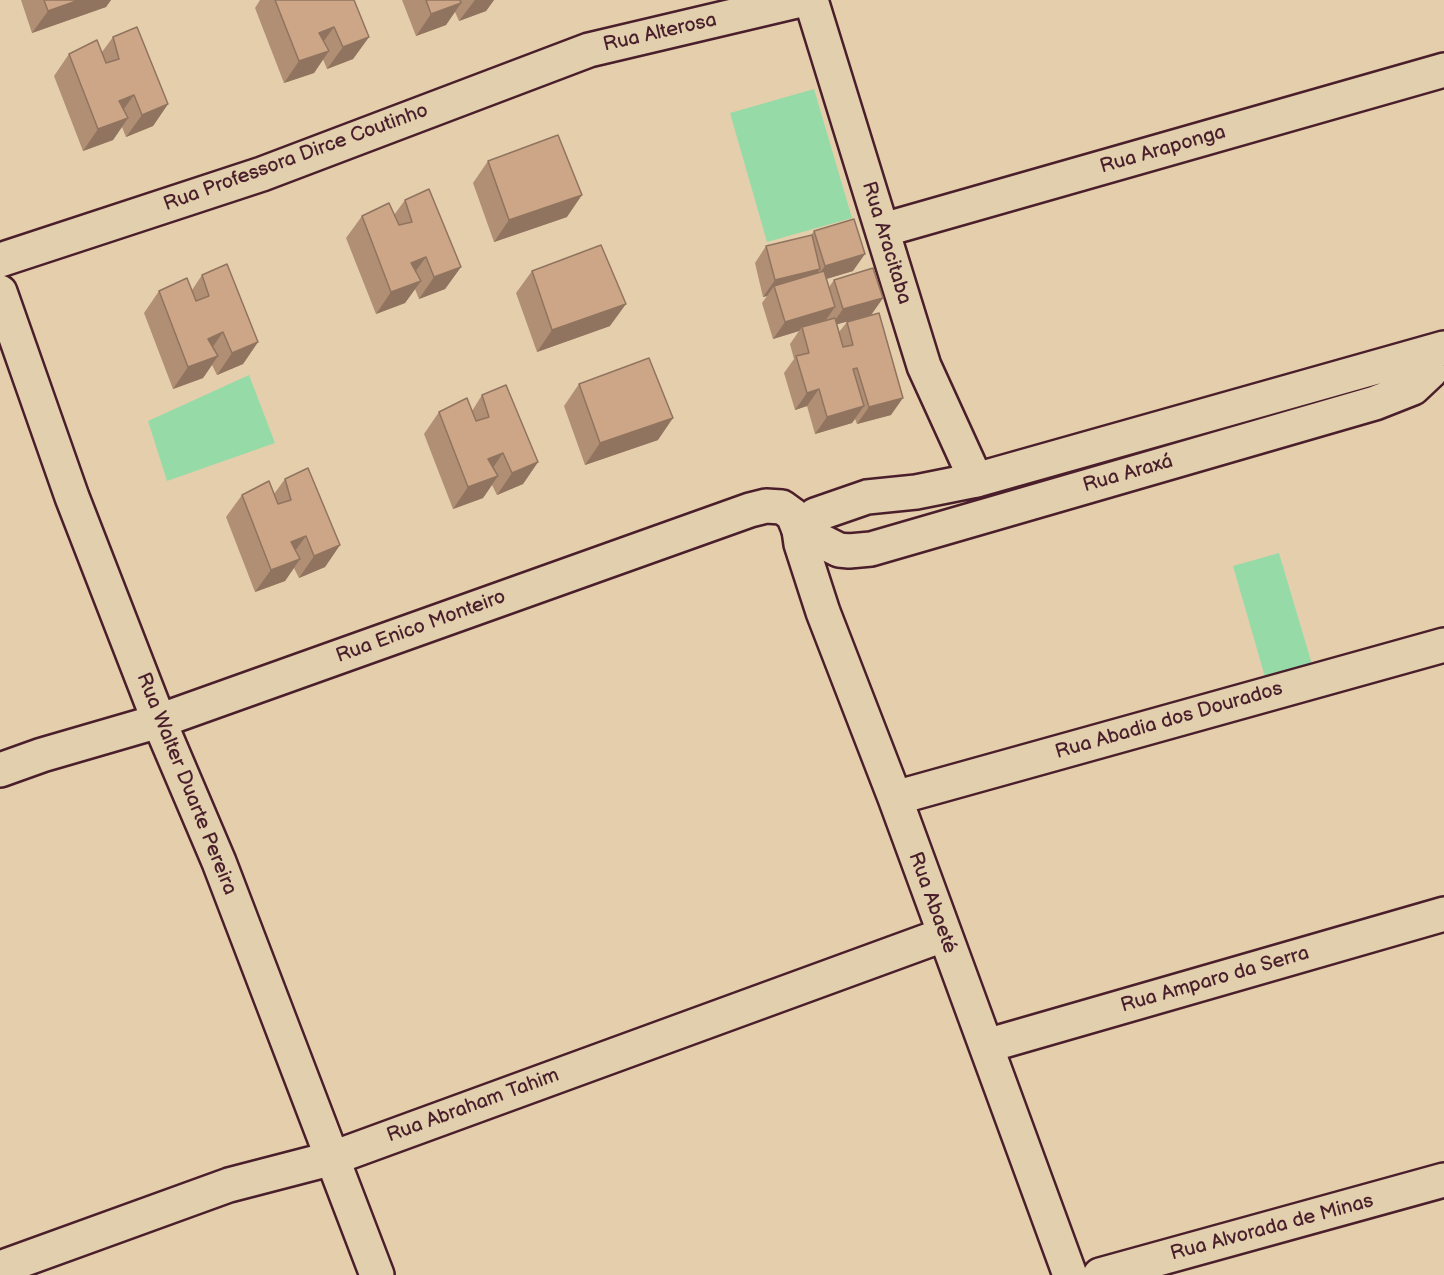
<!DOCTYPE html>
<html>
<head>
<meta charset="utf-8">
<style>
  body { margin:0 }
  canvas { display:block; background:#e5ceab }
</style>
</head>
<body>
<canvas width="1444" height="1275"></canvas>
<script>
const context = document.querySelector('canvas').getContext('2d');
context.lineJoin = 'round';
function fill(path, color) {
  context.fillStyle = color;
  context.fill(path, 'evenodd');
}
function toPath(rows) {
  const path = new Path2D();
  for (const r of rows) {
    path.moveTo(r[0], r[1]);
    for (let i = 2; i < r.length; i += 2) path.lineTo(r[i], r[i + 1]);
  }
  return path;
}
function strokePath(path, color, width, dash) {
  context.strokeStyle = color;
  context.lineWidth = width;
  context.lineCap = dash ? 'butt' : 'round';
  context.setLineDash(dash || []);
  context.stroke(path);
}
function label(font, color, halo, rows, align = 'center') {
  context.font = font + ' "Balsamiq Sans",sans-serif';
  context.lineWidth = 6;
  context.setLineDash([]);
  context.textBaseline = 'middle';
  context.strokeStyle = halo;
  context.fillStyle = color;
  for (const [text, x, y, turn = 0] of rows) {
    context.save();
    context.translate(x, y);
    context.rotate((+turn || 0) * Math.PI / 180);
    context.textAlign = isNaN(turn) ? turn : align;
    if (halo) context.strokeText(text, 0, 0);
    context.fillText(text, 0, 0);
    context.restore();
  }
}
const green = toPath([
  [814,89,852,218,767,242,730,113],
  [249,375,275,443,167,481,148,421],
  [1279,553,1314,671,1267,684,1233,566]
]);
const minor = toPath([
  [811,0,924,366,976,480],
  [883,230,1444,70],
  [0,260,262,174,589,50,801,0],
  [799,530,801,544,823,612,895,798,1070,1275],
  [0,770,42,755,159,721],
  [895,798,1444,645],
  [986,1046,1444,914],
  [333,1158,943,935],
  [1100,1275,1444,1180]
]);
const major = toPath([
  [0,292,72,497,159,721,219,862,377,1275],
  [799,530,839,550,849,551,871,549,1375,403,1413,388,1430,372,1444,353],
  [799,530,815,515,867,497,916,492,976,480,1444,348],
  [159,721,750,510,766,506,782,507,793,515,799,530],
  [0,1268,229,1185,333,1158]
]);
const wall = toPath([
  [21,0,111,0,106,7,32,33],
  [260,0,354,0,369,37,353,59,327,69,323,59,314,73,284,83,255,8],
  [402,0,494,0,486,11,459,21,455,12,446,25,416,36],
  [113,37,168,104,153,126,126,137,122,127,113,140,83,151,54,76,69,54,102,52],
  [488,161,567,217,494,242,473,183],
  [405,200,461,267,445,289,419,299,415,289,405,303,376,314,346,238,362,216,394,215],
  [814,231,853,271,826,279,829,287,834,280,883,298,871,315,837,324,839,332,847,322,891,415,857,424,855,419,852,423,815,434,807,406,795,410,784,373,794,359,790,344,799,331,773,339,762,303,767,296,763,297,755,263,766,246,811,235],
  [532,271,610,326,537,352,516,293],
  [202,275,258,342,243,364,217,375,212,365,203,378,173,389,144,313,159,291,192,290],
  [579,384,658,440,585,465,564,406],
  [482,395,538,462,523,484,497,495,492,485,483,498,453,509,424,434,439,412,472,411],
  [285,479,340,545,325,567,299,578,294,568,285,581,255,592,226,517,242,495,274,494]
]);
const shadedWall = toPath([
  [79,0,111,0,106,7,32,33,48,11],
  [475,0,494,0,486,11,459,21],
  [461,3,446,25,416,36,431,14],
  [334,27,318,49,319,33],
  [369,37,353,59,327,69,343,47],
  [329,51,314,73,284,83,299,61],
  [134,95,118,117,119,101],
  [168,104,153,126,126,137,142,115],
  [128,118,113,140,83,151,98,129],
  [582,195,567,217,494,242,509,220],
  [865,254,853,271,813,283,825,266],
  [426,257,410,279,411,263],
  [461,267,445,289,419,299,434,277],
  [820,269,808,286,774,286,767,296,763,297,775,280],
  [421,281,405,303,376,314,391,292],
  [883,298,871,315,831,326,843,309],
  [626,304,610,326,537,352,552,330],
  [835,307,823,324,802,327,799,331,773,339,785,322],
  [223,332,208,354,208,339],
  [258,342,243,364,217,375,232,353],
  [218,356,203,378,173,389,188,367],
  [819,389,807,406,795,410,807,393],
  [903,398,891,415,857,424,869,407],
  [864,406,852,423,815,434,827,417],
  [673,418,658,440,585,465,600,443],
  [503,453,488,475,488,459],
  [538,462,523,484,497,495,512,473],
  [498,476,483,498,453,509,468,487],
  [306,536,290,558,291,542],
  [340,545,325,567,299,578,314,556],
  [300,559,285,581,255,592,271,570]
]);
const building = toPath([
  [44,0,79,0,48,11,44,0],
  [275,0,354,0,369,37,343,47,334,27,319,33,329,51,299,61,275,0],
  [426,0,460,0,461,3,431,14,426,0],
  [137,27,168,104,142,115,134,95,119,101,128,118,98,129,69,54,97,40,106,63,119,59,113,37,137,27],
  [558,135,582,195,509,220,488,161,558,135],
  [429,189,461,267,434,277,426,257,411,263,421,281,391,292,362,216,389,203,399,225,412,222,405,200,429,189],
  [854,219,865,254,825,266,814,231,854,219],
  [812,235,820,269,775,280,766,246,812,235],
  [601,245,626,304,552,330,532,271,601,245],
  [227,264,258,342,232,353,223,332,208,339,218,356,188,367,159,291,187,278,196,301,209,296,202,275,227,264],
  [873,268,883,298,843,309,834,280,873,268],
  [824,271,835,307,785,322,774,286,824,271],
  [879,313,903,398,869,407,857,368,853,369,864,406,827,417,819,389,807,393,796,356,809,353,802,327,835,318,843,347,853,345,847,322,879,313],
  [649,358,673,418,600,443,579,384,649,358],
  [506,385,538,462,512,473,503,453,488,459,498,476,468,487,439,412,467,398,476,421,489,417,482,395,506,385],
  [308,468,340,545,314,556,306,536,291,542,300,559,271,570,242,495,269,481,278,504,291,500,285,479,308,468]
]);
const streetNames = [
  ["Rua Alterosa",660,33,-13],
  ["Rua Araponga",1163,150,-16],
  ["Rua Professora Dirce Coutinho",296,158,-20],
  ["Rua Aracitaba",886,243,73],
  ["Rua Araxá",1128,474,-16],
  ["Rua Enico Monteiro",421,627,-20],
  ["Rua Abadia dos Dourados",1169,721,-16],
  ["Rua Walter Duarte Pereira",186,784,68],
  ["Rua Abaeté",932,903,70],
  ["Rua Amparo da Serra",1215,980,-16],
  ["Rua Abraham Tahim",473,1106,-20],
  ["Rua Alvorada de Minas",1272,1228,-15]
];
fill(green, '#96dba7');
strokePath(minor, '#4a1f2b', 38);
strokePath(major, '#4a1f2b', 38);
strokePath(minor, '#e2cfad', 33);
strokePath(major, '#e2cfad', 33);
fill(wall, '#b08f75');
fill(shadedWall, '#90745f');
fill(building, '#cda688');
strokePath(building, '#90745f', 1.5);
label('20px', '#4a1f2b', '#e2cfad', streetNames);
</script>
</body>
</html>
